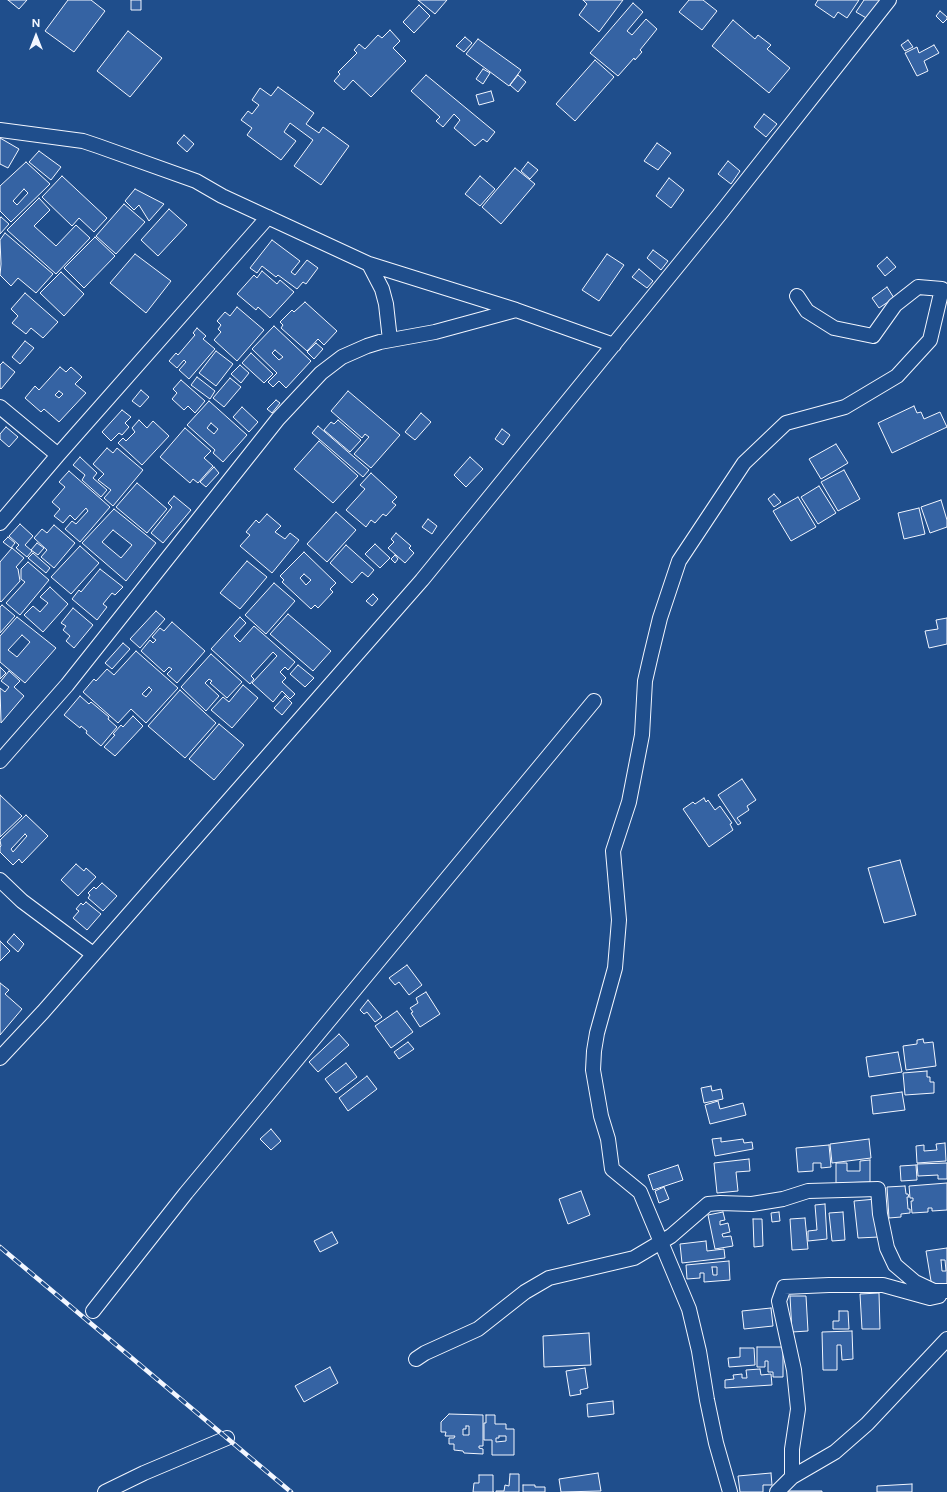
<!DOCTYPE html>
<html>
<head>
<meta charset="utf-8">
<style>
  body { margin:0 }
  #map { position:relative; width:947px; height:1492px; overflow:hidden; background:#1f4e8c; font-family:Figtree,sans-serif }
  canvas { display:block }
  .north { position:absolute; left:16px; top:16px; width:40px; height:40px; -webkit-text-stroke:3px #1f4e8c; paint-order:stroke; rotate:0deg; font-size:11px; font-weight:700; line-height:16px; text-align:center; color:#f2f6ff }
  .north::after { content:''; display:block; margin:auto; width:14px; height:18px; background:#f2f6ff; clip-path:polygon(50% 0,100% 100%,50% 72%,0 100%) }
</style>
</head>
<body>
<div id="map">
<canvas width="947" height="1492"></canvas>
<div class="north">N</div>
</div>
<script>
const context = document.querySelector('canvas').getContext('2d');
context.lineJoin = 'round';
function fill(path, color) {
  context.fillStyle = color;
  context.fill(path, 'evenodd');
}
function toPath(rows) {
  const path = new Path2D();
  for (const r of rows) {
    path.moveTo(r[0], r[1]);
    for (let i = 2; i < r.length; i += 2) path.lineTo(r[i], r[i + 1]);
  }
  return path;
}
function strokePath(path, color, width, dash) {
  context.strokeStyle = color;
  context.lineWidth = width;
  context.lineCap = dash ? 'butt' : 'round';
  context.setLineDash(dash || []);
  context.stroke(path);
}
const building = toPath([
  [8,0,27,0,19,9,8,0],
  [68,0,91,0,105,11,74,52,45,31,68,0],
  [131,0,141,0,141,10,131,10,131,0],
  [418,0,447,0,435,14,418,0],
  [583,0,623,0,599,32,579,15,587,4,583,0],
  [689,0,703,0,717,11,702,30,679,12,689,0],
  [818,0,859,0,847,18,838,12,834,18,815,5,818,0],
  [864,0,880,0,868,19,856,12,864,0],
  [633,3,643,12,627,31,632,35,646,19,657,29,640,50,642,52,635,60,634,58,618,76,590,53,633,3],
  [419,5,430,16,414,33,403,22,419,5],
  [940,11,947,17,947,19,943,23,936,16,940,11],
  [733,20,755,39,758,35,771,45,767,49,790,68,769,93,712,46,733,20],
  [390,30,400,41,393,48,406,61,371,97,353,80,344,90,334,81,340,74,338,72,357,53,354,50,359,44,365,49,378,35,382,38,390,30],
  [128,31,162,58,130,97,97,71,128,31],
  [465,37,472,43,464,52,456,46,465,37],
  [478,39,521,70,509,86,466,54,478,39],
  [908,40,913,47,905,51,901,45,908,40],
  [934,45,939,53,924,61,928,71,917,76,905,53,917,47,919,53,934,45],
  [595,60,614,77,575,121,556,104,595,60],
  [483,69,490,73,483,84,476,79,483,69],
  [426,75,495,132,487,142,483,139,475,146,454,128,460,120,454,114,443,127,436,121,440,117,411,91,426,75],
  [518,75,526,82,518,92,510,85,518,75],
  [278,87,314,113,306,124,319,133,323,127,349,146,321,185,294,166,313,140,290,123,284,132,296,141,281,160,247,135,252,128,241,120,248,111,252,114,259,105,252,100,260,88,271,96,278,87],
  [491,91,494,101,479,105,476,95,491,91],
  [764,114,777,124,766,137,754,127,764,114],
  [184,135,194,144,187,152,177,143,184,135],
  [0,138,19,149,8,168,0,164,0,138],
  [657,143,671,153,658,170,644,161,657,143],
  [39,151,61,167,51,180,29,162,39,151],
  [728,161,740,171,731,184,718,174,728,161],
  [26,162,50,184,11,222,0,211,0,186,26,162],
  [24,189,28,193,17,205,13,201,24,189],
  [528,162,538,170,530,179,521,171,528,162],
  [515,168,535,184,501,224,482,207,515,168],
  [62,176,107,218,94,232,79,218,72,226,42,197,62,176],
  [480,176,495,189,480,206,465,194,480,176],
  [669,178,684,190,671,208,656,196,669,178],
  [135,189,164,204,149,221,139,205,134,210,125,201,135,189],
  [39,198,50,210,34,226,56,246,76,225,90,238,56,274,7,230,39,198],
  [124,204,145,222,116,254,96,236,124,204],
  [169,209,187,225,158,256,141,240,169,209],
  [1,217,9,224,0,234,0,218,1,217],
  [5,233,53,274,36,293,18,278,11,286,0,275,1,264,0,240,5,233],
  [95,237,115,256,84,288,64,268,95,237],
  [272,240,300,261,291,272,295,275,307,260,318,268,306,284,303,282,297,289,278,275,276,277,262,266,257,273,250,268,272,240],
  [653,250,668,261,661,270,647,258,653,250],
  [135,254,171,281,146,313,110,283,135,254],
  [607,254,624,265,599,301,582,290,607,254],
  [887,257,896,267,885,276,877,266,887,257],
  [639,269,653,281,647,288,632,277,639,269],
  [262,271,277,284,280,280,294,292,270,318,258,307,256,310,237,294,254,275,257,278,262,271],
  [61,272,84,294,64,316,40,293,61,272],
  [887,287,894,298,879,308,872,298,887,287],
  [25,293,58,322,43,338,31,328,26,334,12,323,18,316,11,309,25,293],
  [305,302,337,331,324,345,318,339,307,351,281,328,283,325,280,322,292,310,294,312,305,302],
  [237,307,264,330,237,361,214,340,221,332,218,329,221,325,217,321,225,312,230,316,237,307],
  [274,326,311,361,286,388,279,381,273,387,268,382,277,373,252,349,274,326],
  [275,350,283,357,279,360,272,353,275,350],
  [197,328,206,336,203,339,215,349,189,379,179,370,186,362,184,360,177,368,169,361,176,353,178,355,195,335,193,333,197,328],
  [25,341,34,348,20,364,12,357,25,341],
  [316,343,323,349,314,359,307,352,316,343],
  [216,351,233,364,216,386,199,373,216,351],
  [251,353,273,374,264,383,242,363,251,353],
  [3,362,15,372,1,389,0,388,0,365,3,362],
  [240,365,249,373,241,383,231,374,240,365],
  [60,367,66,372,71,367,82,377,75,384,86,393,59,422,44,409,41,412,25,398,35,386,39,390,60,367],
  [59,391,63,394,59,398,55,395,59,391],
  [197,377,215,391,210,399,191,385,197,377],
  [230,378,241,387,224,407,213,398,230,378],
  [181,380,205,401,195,413,188,406,184,410,172,399,177,393,173,389,181,380],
  [141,390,149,397,140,407,132,401,141,390],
  [348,391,400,435,371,468,354,454,369,437,365,434,362,438,331,411,348,391],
  [276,400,280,403,272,413,267,409,276,400],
  [209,401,247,435,223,462,213,453,215,450,187,425,209,401],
  [211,423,218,429,214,434,207,428,211,423],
  [914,406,917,413,921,412,924,419,940,412,947,427,892,453,878,423,914,406],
  [242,407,258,422,249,432,233,417,242,407],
  [122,410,131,417,125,423,129,427,122,435,119,433,111,441,102,432,122,410],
  [421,413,431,422,415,440,405,432,421,413],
  [139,420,147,428,153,421,169,436,142,465,118,443,123,438,126,441,135,432,132,428,139,420],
  [338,420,361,440,350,452,324,430,331,422,334,424,338,420],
  [318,426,369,470,363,477,312,433,318,426],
  [6,427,18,437,9,447,0,439,0,434,6,427],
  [185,428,211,451,204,458,213,466,198,483,193,479,190,483,160,457,185,428],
  [502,429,510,435,503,445,495,439,502,429],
  [319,441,358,476,333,503,294,469,319,441],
  [836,444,848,463,821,479,809,459,836,444],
  [107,448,113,453,117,448,143,470,113,506,104,498,111,490,98,480,104,474,93,464,107,448],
  [80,457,97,473,93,478,107,490,101,497,82,480,85,475,73,465,80,457],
  [470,457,483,469,466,487,454,475,470,457],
  [214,467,219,473,206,487,200,482,214,467],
  [844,470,860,499,838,511,821,482,844,470],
  [69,471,110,507,80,542,65,529,72,521,76,524,88,511,86,508,75,520,70,515,63,523,54,516,60,509,52,502,65,487,59,482,69,471],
  [371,473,397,497,392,502,396,505,386,516,383,514,375,523,371,520,366,527,346,510,365,489,360,485,371,473],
  [137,483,167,509,147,533,116,507,137,483],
  [819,486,836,513,818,524,801,497,819,486],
  [774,494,781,502,774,507,768,499,774,494],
  [174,496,191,510,163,543,151,533,172,507,168,503,174,496],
  [798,497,816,527,791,541,773,511,798,497],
  [941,500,947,520,947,527,930,533,921,507,941,500],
  [919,508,925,534,904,539,898,513,919,508],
  [114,509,156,543,126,581,82,543,114,509],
  [113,530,132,545,121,558,102,542,113,530],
  [336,512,356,530,327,562,307,544,336,512],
  [267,514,281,526,275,532,285,539,290,533,299,540,272,573,240,546,250,535,246,532,256,520,259,523,267,514],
  [428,519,437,526,432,534,422,527,428,519],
  [20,524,33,536,25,545,32,551,27,557,16,548,19,545,9,536,20,524],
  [54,525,75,543,54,568,41,557,47,550,34,538,42,529,47,533,54,525],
  [396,533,411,546,409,548,414,553,405,563,388,548,394,542,391,539,396,533],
  [8,537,15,543,11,548,3,542,8,537],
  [37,543,44,548,38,555,31,550,37,543],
  [375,544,390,558,380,568,365,554,375,544],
  [346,545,374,570,368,577,362,572,352,583,330,563,346,545],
  [80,546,99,563,71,594,51,577,80,546],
  [12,548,24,558,16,567,18,569,20,581,1,602,0,601,0,562,12,548],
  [304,552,336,583,330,589,333,592,318,608,315,605,311,609,282,582,284,580,280,576,304,552],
  [304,574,311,580,306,585,300,578,304,574],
  [33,553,50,568,46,573,28,558,33,553],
  [395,555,398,559,395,563,391,559,395,555],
  [247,561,267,577,240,609,220,593,247,561],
  [28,562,49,580,20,615,6,603,25,582,21,579,21,569,28,562],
  [100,569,123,587,115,595,112,593,103,604,107,607,97,620,72,599,79,590,81,592,100,569],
  [274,583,295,601,266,634,245,615,274,583],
  [50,587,68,604,43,632,24,615,33,606,40,612,48,603,40,597,50,587],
  [373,594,378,599,372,606,366,601,373,594],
  [2,605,15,616,0,633,0,607,2,605],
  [73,608,93,625,74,648,66,641,70,636,63,630,66,626,61,623,73,608],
  [156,611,165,619,140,648,130,639,156,611],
  [288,614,331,651,313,671,270,634,288,614],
  [17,617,56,648,25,683,0,662,0,636,17,617],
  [22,635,30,642,17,657,8,650,22,635],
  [240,617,246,623,234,636,240,642,254,626,295,662,288,670,285,667,280,672,286,678,282,682,295,694,290,699,282,691,273,702,252,683,277,656,273,652,251,676,254,679,250,684,211,649,240,617],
  [947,618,947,644,929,648,925,631,938,629,936,620,947,618],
  [172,622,205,651,177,683,167,674,172,669,169,667,164,672,141,651,150,640,153,643,156,640,152,637,160,628,164,631,172,622],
  [123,643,130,649,112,669,105,663,123,643],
  [136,651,178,688,146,723,131,709,118,723,83,692,94,679,96,681,107,669,114,675,136,651],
  [149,687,152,690,146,697,142,694,149,687],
  [211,654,242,682,227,698,210,683,212,681,209,679,205,683,219,696,206,711,181,687,211,654],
  [298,665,314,678,305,687,290,674,298,665],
  [0,667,6,673,0,679,0,667],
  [9,671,20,681,14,687,24,696,1,723,0,688,5,692,9,687,1,681,9,671],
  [243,685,258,698,232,728,211,710,223,697,229,702,243,685],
  [180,690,216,723,185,758,148,726,180,690],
  [80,696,89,704,91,702,109,717,108,719,117,727,101,746,86,733,87,731,81,726,80,728,64,715,80,696],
  [285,696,292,703,282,715,274,708,285,696],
  [133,716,143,726,115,756,104,747,115,735,113,734,121,725,123,727,133,716],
  [219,724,244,745,214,780,189,759,219,724],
  [742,779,756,800,747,806,749,810,737,818,741,823,738,825,718,795,742,779],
  [0,795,22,816,0,837,0,795],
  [704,798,706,802,708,800,715,810,720,806,732,823,730,824,733,830,709,847,683,809,693,802,695,804,704,798],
  [26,815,48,836,22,863,19,859,13,865,0,852,0,847,1,846,0,840,26,815],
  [25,834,27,836,13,852,11,849,25,834],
  [900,860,916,915,884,923,868,868,900,860],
  [76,864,84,871,86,868,96,877,78,896,61,880,76,864],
  [102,883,117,896,103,911,88,898,90,895,88,893,94,887,96,889,102,883],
  [86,902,101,914,87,930,73,918,79,911,76,909,81,903,83,905,86,902],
  [14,934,24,944,18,952,7,942,14,934],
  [0,941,10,951,0,961,0,941],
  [407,965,422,985,409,995,399,982,395,985,389,978,407,965],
  [0,983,9,990,5,994,22,1009,0,1035,0,983],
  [426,992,440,1014,420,1027,411,1013,413,1012,410,1008,418,1003,416,998,426,992],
  [368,1000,382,1017,375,1022,367,1012,364,1014,360,1010,368,1000],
  [397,1011,413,1032,391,1048,375,1026,397,1011],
  [339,1034,349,1045,318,1072,309,1062,339,1034],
  [923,1039,924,1043,933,1042,936,1066,906,1070,903,1046,917,1044,917,1040,923,1039],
  [408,1042,414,1049,399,1059,394,1052,408,1042],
  [898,1052,902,1072,869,1077,866,1057,898,1052],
  [346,1063,357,1077,336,1093,325,1079,346,1063],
  [927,1071,927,1077,930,1077,930,1082,934,1082,934,1093,905,1095,903,1073,927,1071],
  [367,1076,377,1089,348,1111,339,1098,367,1076],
  [711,1086,712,1091,721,1089,723,1099,704,1103,701,1088,711,1086],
  [902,1092,905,1110,873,1114,871,1096,902,1092],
  [718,1101,720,1109,743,1103,746,1115,710,1124,705,1105,718,1101],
  [271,1129,281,1141,271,1150,260,1139,271,1129],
  [721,1138,721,1142,743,1139,744,1143,752,1142,753,1149,715,1156,712,1139,721,1138],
  [869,1139,871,1158,832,1163,830,1144,869,1139],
  [945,1143,946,1161,917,1163,916,1146,924,1145,924,1151,937,1150,936,1144,945,1143],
  [829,1145,831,1167,821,1168,821,1163,813,1163,813,1171,798,1172,796,1148,829,1145],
  [749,1159,750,1171,736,1172,738,1191,717,1193,714,1163,749,1159],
  [870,1160,870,1182,836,1183,836,1163,847,1163,847,1171,860,1171,860,1161,870,1160],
  [947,1163,947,1179,938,1179,938,1175,918,1176,917,1164,947,1163],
  [678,1165,683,1180,653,1190,648,1175,678,1165],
  [916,1165,917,1180,901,1181,900,1166,916,1165],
  [947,1183,947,1210,932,1211,932,1208,928,1208,928,1212,912,1213,911,1201,913,1201,913,1198,910,1198,909,1186,947,1183],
  [905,1186,906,1194,908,1194,909,1197,907,1197,908,1209,910,1209,910,1213,901,1214,901,1217,889,1218,887,1187,905,1186],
  [664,1187,669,1199,659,1203,655,1191,664,1187],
  [581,1191,590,1215,568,1224,559,1199,581,1191],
  [876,1199,879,1237,858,1238,854,1201,876,1199],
  [825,1204,827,1239,808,1241,808,1231,817,1230,815,1205,825,1204],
  [723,1212,725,1220,720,1221,720,1225,728,1223,730,1232,722,1234,723,1237,731,1236,733,1246,715,1249,708,1215,723,1212],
  [779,1212,780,1221,772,1222,771,1213,779,1212],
  [843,1212,845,1240,832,1241,829,1213,843,1212],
  [805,1218,808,1249,792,1250,790,1219,805,1218],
  [753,1219,762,1219,763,1246,754,1247,753,1219],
  [332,1232,338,1243,320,1252,314,1241,332,1232],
  [706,1241,707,1251,724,1249,725,1258,682,1263,680,1244,706,1241],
  [947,1248,947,1285,932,1287,926,1251,947,1248],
  [941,1260,945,1260,946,1271,942,1271,941,1260],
  [729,1261,730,1280,704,1282,704,1273,700,1273,700,1278,687,1279,686,1265,729,1261],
  [712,1267,717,1267,717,1275,713,1275,712,1267],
  [879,1293,880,1329,862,1329,860,1294,879,1293],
  [790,1296,806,1296,808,1331,792,1332,790,1296],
  [771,1308,773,1326,744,1329,742,1311,771,1308],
  [839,1311,848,1311,849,1329,833,1329,833,1321,839,1321,839,1311],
  [852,1331,853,1359,842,1360,841,1345,837,1345,837,1370,823,1370,822,1332,852,1331],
  [589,1333,591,1365,544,1367,543,1336,589,1333],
  [757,1347,783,1347,783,1377,773,1377,773,1372,768,1372,768,1361,765,1361,765,1367,757,1367,757,1347],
  [740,1348,754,1348,755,1365,729,1367,728,1358,740,1357,740,1348],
  [330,1367,338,1383,304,1402,295,1386,330,1367],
  [585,1368,588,1388,580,1390,581,1394,570,1396,566,1371,585,1368],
  [760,1369,761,1375,771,1374,772,1385,725,1388,725,1380,734,1379,733,1375,742,1374,742,1378,747,1378,746,1370,760,1369],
  [613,1401,614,1414,588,1417,587,1404,613,1401],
  [449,1414,483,1415,483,1446,479,1446,479,1448,483,1449,483,1454,464,1453,463,1451,454,1450,454,1444,449,1444,449,1438,454,1438,455,1436,445,1436,446,1432,441,1432,441,1422,449,1414],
  [466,1426,469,1426,469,1435,463,1435,463,1429,466,1429,466,1426],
  [486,1415,495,1415,495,1424,506,1424,506,1429,514,1429,514,1455,492,1455,492,1440,484,1440,484,1423,486,1423,486,1415],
  [499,1436,506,1436,506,1441,496,1442,496,1438,499,1438,499,1436],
  [598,1473,601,1491,561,1492,559,1479,598,1473],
  [771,1473,772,1485,763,1485,763,1492,740,1492,738,1476,771,1473],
  [510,1474,519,1474,519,1492,496,1492,496,1491,504,1491,505,1485,509,1486,510,1474],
  [479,1475,493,1475,493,1492,494,1492,473,1492,474,1483,479,1483,479,1475],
  [912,1484,912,1492,877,1492,877,1486,912,1484],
  [523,1485,535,1485,535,1487,545,1487,545,1492,523,1492,523,1485],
  [787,1491,822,1491,822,1492,787,1492,787,1491]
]);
const street = toPath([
  [0,130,83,141,98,146,196,181,222,196,369,264,516,310,614,345],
  [369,264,382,289,386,304,390,340],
  [0,407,58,455],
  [0,523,58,455,268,217],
  [0,761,67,685,278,419,321,373,342,357,367,346,380,342,435,332,516,310],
  [0,880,22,901,93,954],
  [0,1058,43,1012,422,580,720,214,889,0],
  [93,1311,186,1193,594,701],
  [416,1359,425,1353,478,1329,525,1292,549,1278,634,1258,671,1236,708,1204,720,1203,752,1204,783,1199,808,1191,878,1189,880,1214,887,1248,895,1265,915,1282,934,1291,947,1291],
  [792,1477,792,1449,798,1409,794,1370,779,1301,784,1287,829,1285,883,1285,930,1298,939,1296],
  [105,1492,144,1473,227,1438],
  [730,1492,716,1443,707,1400,699,1351,689,1309,640,1192,612,1169,608,1139,601,1116,593,1070,594,1051,597,1033,615,968,619,920,613,851,629,802,642,735,645,681,651,655,660,618,679,561,744,463,786,423,845,407,897,376,930,340,942,289,918,287,895,305,873,336,834,328,807,311,797,296],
  [777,1492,792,1477,835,1452,867,1424,947,1339]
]);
const rail = toPath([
  [0,1247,291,1492]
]);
fill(building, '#3563a3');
strokePath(building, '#f2f6ff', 1);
strokePath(street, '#f2f6ff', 16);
strokePath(street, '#1f4e8c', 14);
strokePath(rail, '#f2f6ff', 4.5);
strokePath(rail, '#1f4e8c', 3, [9]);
</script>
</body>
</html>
